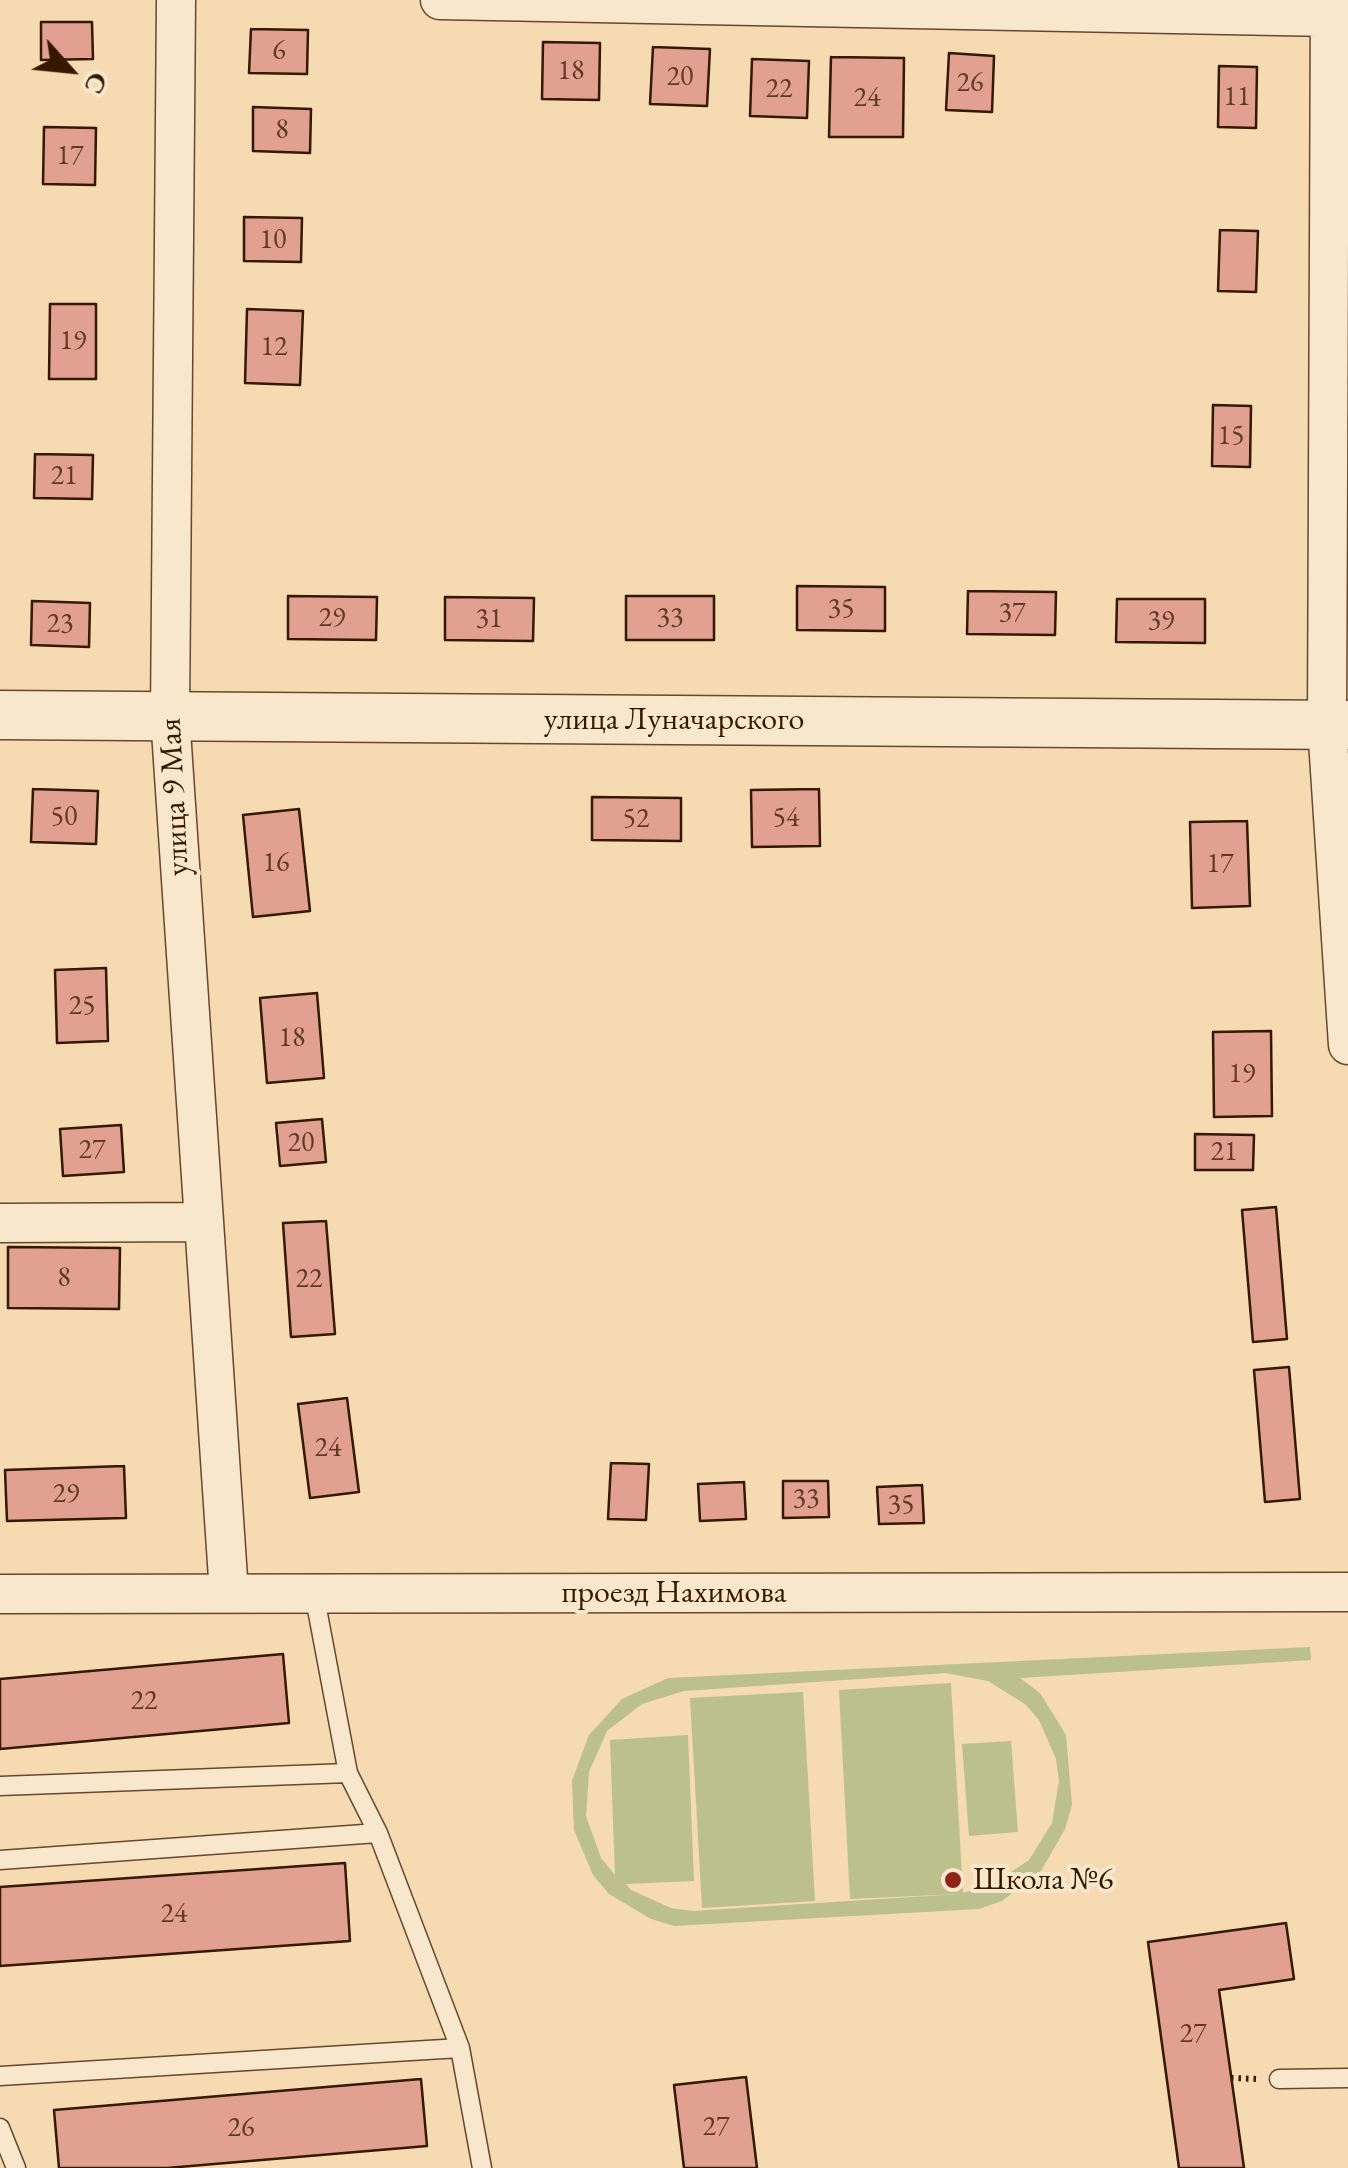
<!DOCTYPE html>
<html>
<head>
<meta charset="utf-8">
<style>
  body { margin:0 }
  #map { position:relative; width:1348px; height:2168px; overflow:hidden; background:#f5dab2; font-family:"EB Garamond",serif }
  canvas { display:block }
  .north { position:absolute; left:20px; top:20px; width:100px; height:100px; -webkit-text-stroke:8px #f8e7cd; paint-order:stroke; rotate:117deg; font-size:28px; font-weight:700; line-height:40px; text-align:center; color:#341900 }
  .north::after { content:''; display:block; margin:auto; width:35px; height:45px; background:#341900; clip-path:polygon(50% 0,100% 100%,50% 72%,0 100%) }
</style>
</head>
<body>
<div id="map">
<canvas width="1348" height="2168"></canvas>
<div class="north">С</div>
</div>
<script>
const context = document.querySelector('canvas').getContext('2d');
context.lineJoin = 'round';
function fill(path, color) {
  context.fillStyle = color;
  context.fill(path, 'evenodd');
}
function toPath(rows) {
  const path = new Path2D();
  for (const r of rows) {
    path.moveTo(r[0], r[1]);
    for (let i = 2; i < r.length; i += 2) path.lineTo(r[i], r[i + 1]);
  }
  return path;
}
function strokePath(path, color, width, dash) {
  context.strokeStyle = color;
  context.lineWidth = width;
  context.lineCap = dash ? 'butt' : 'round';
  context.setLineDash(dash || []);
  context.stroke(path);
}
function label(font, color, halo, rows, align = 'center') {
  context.font = font + ' "EB Garamond",serif';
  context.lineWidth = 8;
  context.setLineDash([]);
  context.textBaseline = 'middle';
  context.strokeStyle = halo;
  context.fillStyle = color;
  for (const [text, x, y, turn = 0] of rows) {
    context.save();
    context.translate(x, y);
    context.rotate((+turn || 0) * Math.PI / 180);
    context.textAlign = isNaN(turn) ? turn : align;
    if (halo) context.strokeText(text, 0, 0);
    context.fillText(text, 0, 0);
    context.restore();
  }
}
const green = toPath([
  [1310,1647,1311,1660,1020,1678,1040,1693,1066,1735,1072,1805,1065,1829,1041,1871,1002,1901,979,1909,674,1926,651,1919,609,1894,593,1875,574,1830,572,1781,589,1735,622,1699,668,1678],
  [946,1673,988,1681,1025,1704,1039,1720,1056,1759,1059,1781,1052,1823,1029,1860,993,1884,963,1893,951,1683,839,1690,850,1899,959,1894,693,1911,671,1908,631,1890,626,1884,694,1881,688,1735,610,1740,615,1875,601,1858,586,1816,589,1772,607,1731,642,1704,684,1691],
  [803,1692,815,1901,702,1908,690,1698],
  [1011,1741,1018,1832,969,1836,962,1744]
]);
const building = toPath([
  [41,22,92,22,93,59,41,60,41,22],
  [251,29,308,30,307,74,249,73,251,29],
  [543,42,600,43,599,100,542,99,543,42],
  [653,47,710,49,707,106,650,104,653,47],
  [949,53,994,56,992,112,946,110,949,53],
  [831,57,904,58,903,137,829,137,831,57],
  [752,59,809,61,807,118,750,116,752,59],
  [1219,66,1257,67,1256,128,1218,127,1219,66],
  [253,107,311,109,310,153,253,151,253,107],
  [44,127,96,128,95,185,43,184,44,127],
  [244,217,302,218,301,262,244,261,244,217],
  [1220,230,1258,231,1256,292,1218,291,1220,230],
  [50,304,96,304,96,379,49,379,50,304],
  [247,309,303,311,300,385,245,383,247,309],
  [1213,405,1251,406,1250,467,1212,466,1213,405],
  [35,454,93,455,92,499,34,498,35,454],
  [797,586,885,587,885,631,797,630,797,586],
  [968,591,1056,592,1055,635,967,634,968,591],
  [288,596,377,597,376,640,288,639,288,596],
  [626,596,714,596,714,640,626,640,626,596],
  [445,597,534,598,533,641,445,640,445,597],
  [1117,599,1205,599,1205,643,1116,642,1117,599],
  [32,601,90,603,89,647,31,645,32,601],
  [33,789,98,791,96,844,31,842,33,789],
  [819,789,820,846,752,847,751,790,819,789],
  [592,797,681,798,681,841,592,840,592,797],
  [299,809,310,911,253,917,243,815,299,809],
  [1247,821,1250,906,1192,908,1190,822,1247,821],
  [106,968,108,1041,57,1043,55,970,106,968],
  [317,993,324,1078,267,1083,260,998,317,993],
  [1271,1031,1272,1116,1214,1117,1213,1032,1271,1031],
  [322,1119,326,1162,280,1166,276,1123,322,1119],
  [121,1125,124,1172,63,1176,60,1129,121,1125],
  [1195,1134,1254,1135,1253,1170,1195,1170,1195,1134],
  [1276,1207,1287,1339,1253,1342,1242,1210,1276,1207],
  [326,1221,335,1334,291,1337,283,1223,326,1221],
  [8,1247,120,1248,119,1309,8,1308,8,1247],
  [1289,1367,1300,1499,1265,1502,1254,1370,1289,1367],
  [347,1398,359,1492,310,1498,298,1404,347,1398],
  [611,1463,649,1464,646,1520,608,1519,611,1463],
  [124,1466,126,1518,7,1521,5,1470,124,1466],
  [783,1481,828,1481,829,1517,783,1518,783,1481],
  [744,1482,746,1519,700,1521,698,1484,744,1482],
  [922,1485,924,1523,879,1524,877,1487,922,1485],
  [283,1654,289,1723,0,1749,0,1679,283,1654],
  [345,1863,350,1941,0,1966,0,1887,345,1863],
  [1286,1923,1294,1979,1219,1990,1244,2168,1179,2168,1148,1942,1286,1923],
  [746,2077,757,2168,684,2168,674,2085,746,2077],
  [421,2079,427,2146,167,2168,59,2168,54,2110,421,2079]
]);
const path = toPath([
  [1231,2078,1258,2079]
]);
const service = toPath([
  [314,1593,348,1773,378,1833,460,2048,482,2168],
  [0,1786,348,1773],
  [0,1860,378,1833],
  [0,2076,460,2048],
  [1279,2079,1348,2078],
  [0,2128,16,2168]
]);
const minor = toPath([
  [176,0,170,716,229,1593],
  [440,0,1330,17],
  [1330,0,1327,725,1348,1045],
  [0,1223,201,1222],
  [0,1594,1348,1592]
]);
const tertiary = toPath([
  [0,715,1348,725]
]);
const markers = [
  [953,1880,10,"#8f2418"]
];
const numberNames = [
  ["6",279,51],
  ["18",571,71],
  ["20",680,77],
  ["26",970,83],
  ["22",779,89],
  ["11",1237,97],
  ["24",867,98],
  ["8",282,130],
  ["17",70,156],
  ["10",273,240],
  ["19",73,341],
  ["12",274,347],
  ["15",1231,436],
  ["21",64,476],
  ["35",841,609],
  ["37",1012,613],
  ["29",332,618],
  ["33",670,618],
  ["31",489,619],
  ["39",1161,621],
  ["23",60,624],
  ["50",64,817],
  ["54",786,818],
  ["52",636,819],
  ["16",276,863],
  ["17",1220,864],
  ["25",82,1006],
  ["18",292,1038],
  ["19",1242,1074],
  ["20",301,1143],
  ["27",92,1150],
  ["21",1224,1152],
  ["8",64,1278],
  ["22",309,1279],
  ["24",328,1448],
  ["29",66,1494],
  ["33",806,1499],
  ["35",901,1505],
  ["22",144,1701],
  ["24",174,1914],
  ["27",1193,2034],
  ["27",716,2127],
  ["26",241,2128]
];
const streetNames = [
  ["улица Луначарского",674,720],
  ["улица 9 Мая",175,797,-93],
  ["проезд Нахимова",674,1593]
];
const poiNames = [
  ["Школа №6",973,1880]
];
fill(green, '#bbc08d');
fill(building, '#e2a190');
strokePath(building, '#341900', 2.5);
strokePath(service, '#64492c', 21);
strokePath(minor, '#64492c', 41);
strokePath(tertiary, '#64492c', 51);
strokePath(path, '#341900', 6, [2.5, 5]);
strokePath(service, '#f8e7cd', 18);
strokePath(minor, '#f8e7cd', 38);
strokePath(tertiary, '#f8e7cd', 48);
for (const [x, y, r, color] of markers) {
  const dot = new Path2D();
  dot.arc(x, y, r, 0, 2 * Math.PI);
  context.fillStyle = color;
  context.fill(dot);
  strokePath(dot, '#f8e7cd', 4);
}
label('28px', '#603b24', null, numberNames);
label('32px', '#341900', '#f8e7cd', streetNames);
label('32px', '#341900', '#f8e7cd', poiNames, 'left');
</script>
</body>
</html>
